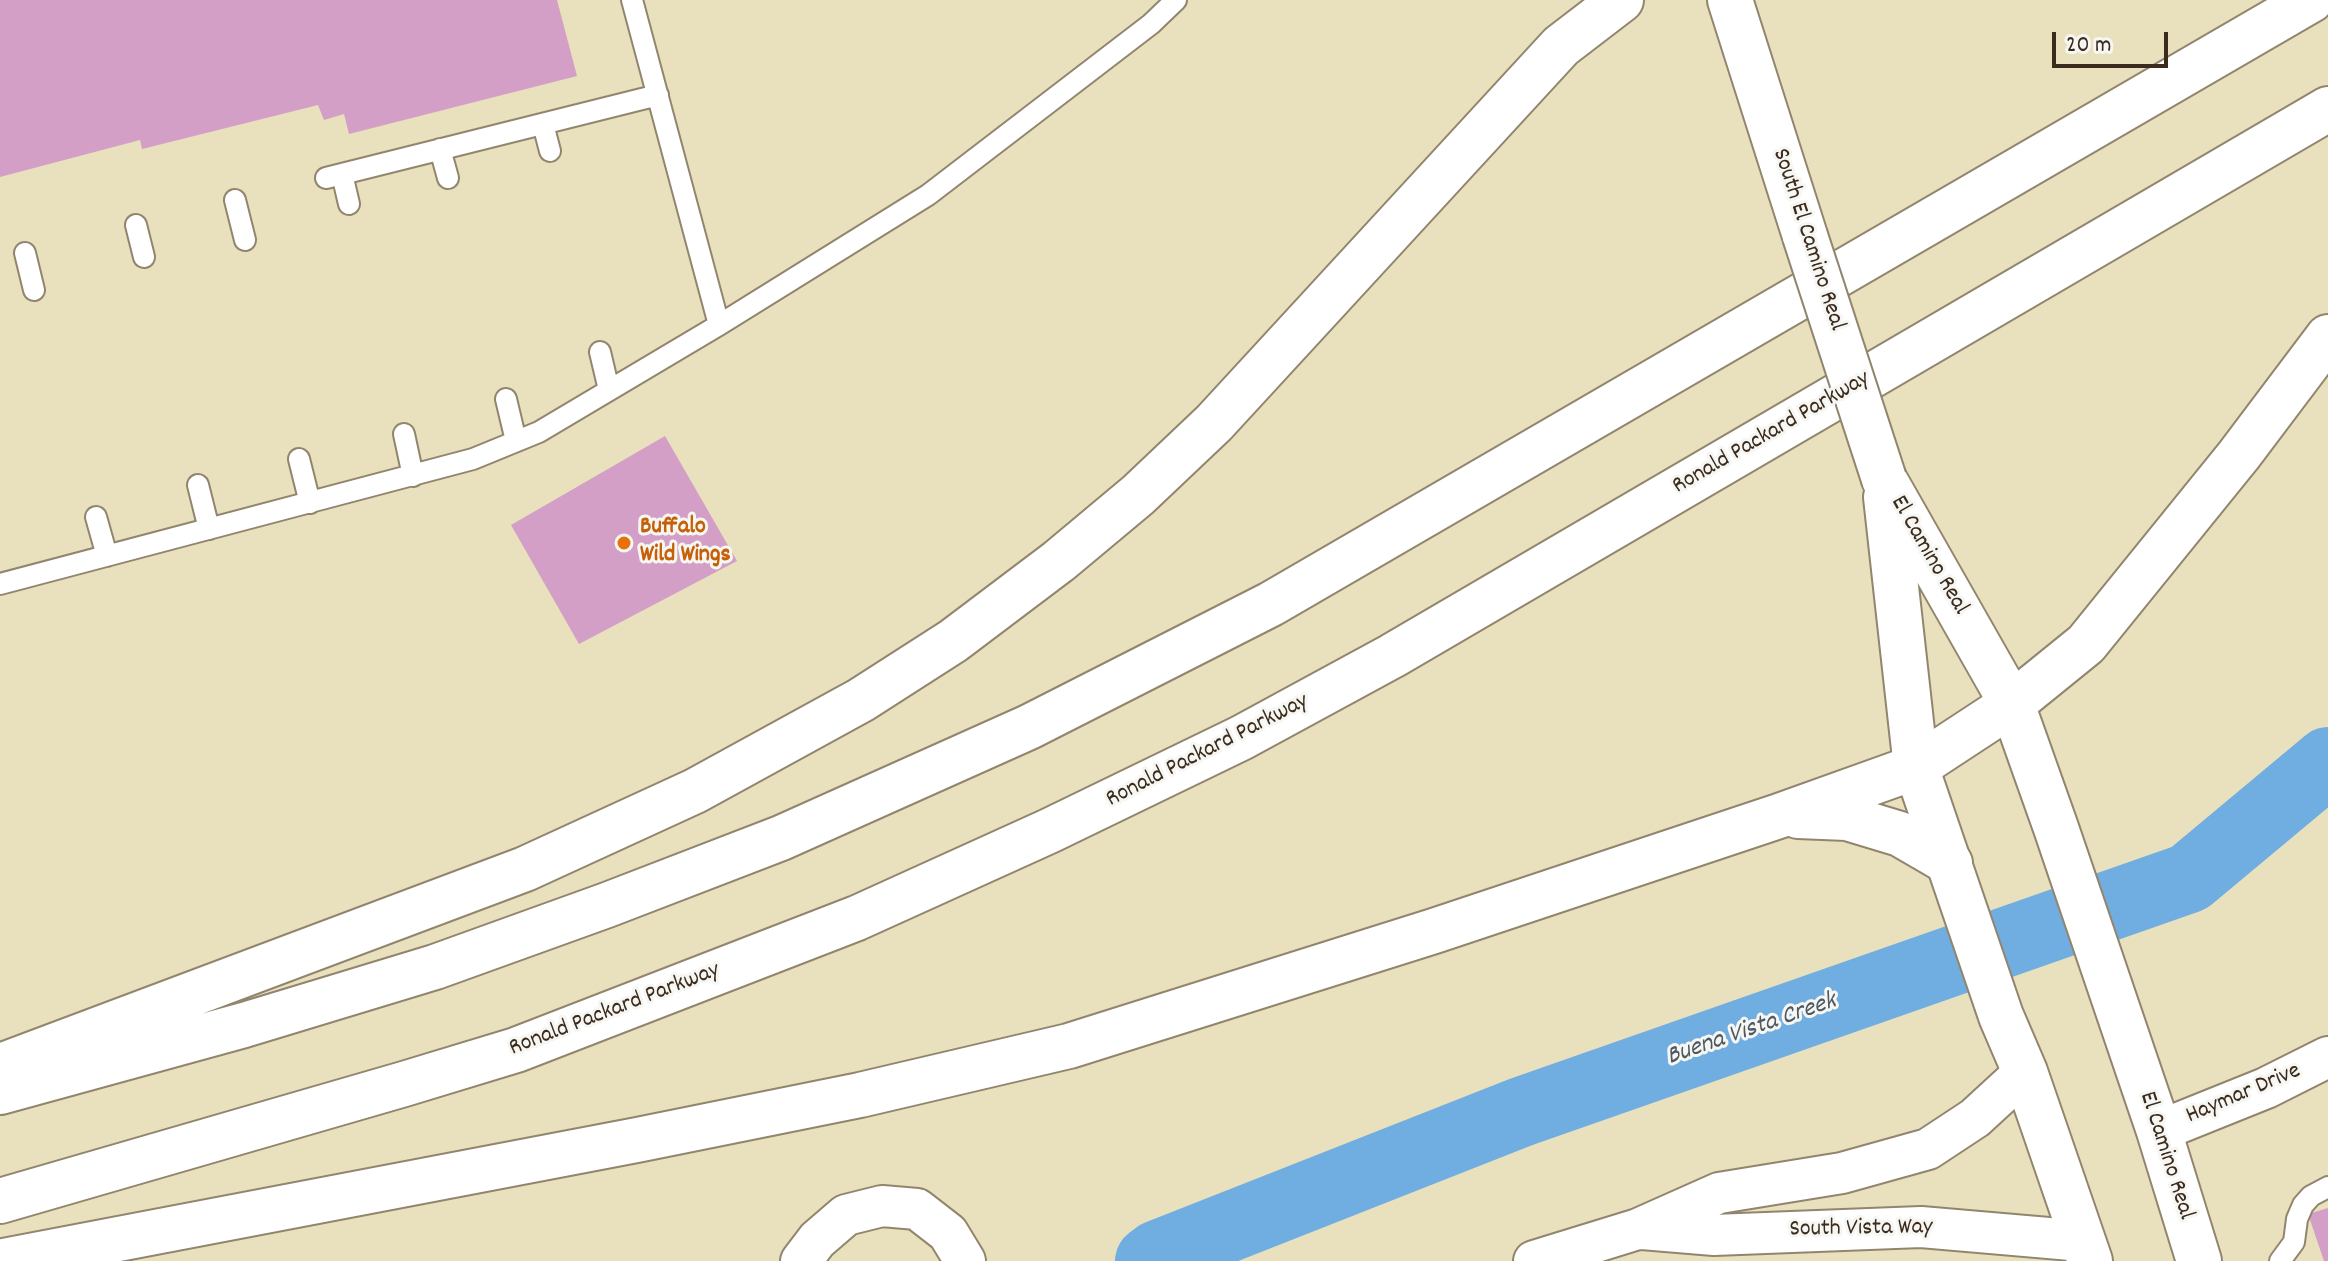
<!DOCTYPE html>
<html>
<head>
<meta charset="utf-8">
<style>
  body { margin:0 }
  #map { position:relative; width:2328px; height:1261px; overflow:hidden; background:#e9e0be; font-family:Dekko,sans-serif }
  canvas { display:block }
  .scale { position:absolute; left:2052px; top:32px; width:116px; height:36px; box-sizing:border-box; border:4px solid #3b2a1e; border-top:0; padding-left:10px; font-size:24px; line-height:28px; white-space:nowrap; color:#3b2a1e; -webkit-text-stroke:6px #f6f6f2; paint-order:stroke }
</style>
</head>
<body>
<div id="map">
<canvas width="2328" height="1261"></canvas>
<div class="scale">20 m</div>
</div>
<script>
const context = document.querySelector('canvas').getContext('2d');
context.lineJoin = 'round';
function toPath(rows) {
  const path = new Path2D();
  for (const r of rows) {
    path.moveTo(r[0], r[1]);
    for (let i = 2; i < r.length; i += 2) path.lineTo(r[i], r[i + 1]);
  }
  return path;
}
function strokePath(path, color, width, dash) {
  context.strokeStyle = color;
  context.lineWidth = width;
  context.lineCap = dash ? 'butt' : 'round';
  context.setLineDash(dash || []);
  context.stroke(path);
}
function fill(path, color) {
  context.fillStyle = color;
  context.fill(path, 'evenodd');
}
function label(font, color, halo, rows, align = 'center') {
  context.font = font + ' Dekko,sans-serif';
  context.lineWidth = 6;
  context.setLineDash([]);
  context.textBaseline = 'middle';
  context.strokeStyle = halo;
  context.fillStyle = color;
  for (const [text, x, y, turn = 0] of rows) {
    context.save();
    context.translate(x, y);
    context.rotate((+turn || 0) * Math.PI / 180);
    context.textAlign = isNaN(turn) ? turn : align;
    if (halo) context.strokeText(text, 0, 0);
    context.fillText(text, 0, 0);
    context.restore();
  }
}
const river = toPath([
  [1150,1261,1158,1255,1521,1112,2189,878,2328,762]
]);
const building = toPath([
  [0,0,557,0,577,76,349,134,344,114,324,120,318,105,142,149,140,140,0,177],
  [665,436,737,561,579,644,511,525],
  [2328,1208,2328,1261,2324,1261,2308,1214]
]);
const lane = toPath([
  [632,0,719,325],
  [543,124,550,151],
  [440,149,448,178],
  [342,174,349,204],
  [326,178,658,95],
  [235,200,245,240],
  [136,225,144,257],
  [25,253,34,290],
  [600,352,609,390],
  [506,399,516,441],
  [404,434,413,476],
  [299,459,310,503],
  [198,485,209,529],
  [96,517,107,556],
  [0,584,473,459,539,432,719,325,928,195,1151,24,1176,0],
  [2280,1261,2294,1242,2297,1219,2303,1205,2311,1196,2328,1187]
]);
const street = toPath([
  [2159,1131,2266,1088,2328,1057],
  [1642,1229,1714,1235,1921,1227,2083,1241],
  [801,1261,817,1240,846,1215,882,1206,917,1209,948,1233,965,1261],
  [1534,1261,1638,1229,1719,1193,1842,1173,1928,1149,1975,1118,2025,1072]
]);
const primary = toPath([
  [1730,0,1805,236],
  [1884,479,2012,704,2056,828,2159,1131,2199,1261],
  [1886,497,1916,767,2001,1016,2025,1072,2090,1261]
]);
const highway = toPath([
  [1798,816,1847,818,1900,834,1950,863],
  [6,1064,525,869,695,791,861,700,953,641,1059,561,1138,495,1214,423,1561,46,1621,0],
  [0,1092,244,1025,435,967,607,905,781,838,1029,727,1271,604,2311,0],
  [0,1201,404,1084,516,1050,857,918,1049,831,1241,738,1392,656,2328,109],
  [3,1261,637,1140,860,1095,1069,1046,1434,931,1779,816,1916,767,2012,704,2086,644,2239,455,2328,337]
]);
const primaryBridge = toPath([
  [1805,236,1884,479]
]);
const markers = [
  [624,543,8,"#e8710a"]
];
const streetNames = [
  ["South El Camino Real",1807,240,72],
  ["Ronald Packard Parkway",1772,434,-30],
  ["El Camino Real",1928,556,60],
  ["Ronald Packard Parkway",1208,752,-27],
  ["Ronald Packard Parkway",615,1011,-21],
  ["Haymar Drive",2244,1095,-23],
  ["El Camino Real",2165,1156,72],
  ["South Vista Way",1861,1230,-1]
];
const foodNames = [
  ["Buffalo",640,529],
  ["Wild Wings",640,557]
];
const waterNames = [
  ["Buena Vista Creek",1752,1031,-19]
];
strokePath(river, '#70aee2', 70);
fill(building, '#d39fc6');
strokePath(lane, '#92856e', 24);
strokePath(street, '#92856e', 44);
strokePath(primary, '#92856e', 48);
strokePath(highway, '#92856e', 48);
strokePath(lane, '#fff', 20);
strokePath(street, '#fff', 40);
strokePath(primary, '#fff', 44);
strokePath(highway, '#fff', 44);
strokePath(primaryBridge, '#92856e', 48, []);
strokePath(primaryBridge, '#fff', 44);
for (const [x, y, r, color] of markers) {
  const dot = new Path2D();
  dot.arc(x, y, r, 0, 2 * Math.PI);
  context.fillStyle = color;
  context.fill(dot);
  strokePath(dot, '#f6f6f2', 3);
}
label('24px', '#3b2a1e', '#f6f6f2', streetNames);
label('bold 24px', '#c56008', '#f6f6f2', foodNames, 'left');
label('italic 26px', '#4e5863', '#f6f6f2', waterNames);
</script>
</body>
</html>
